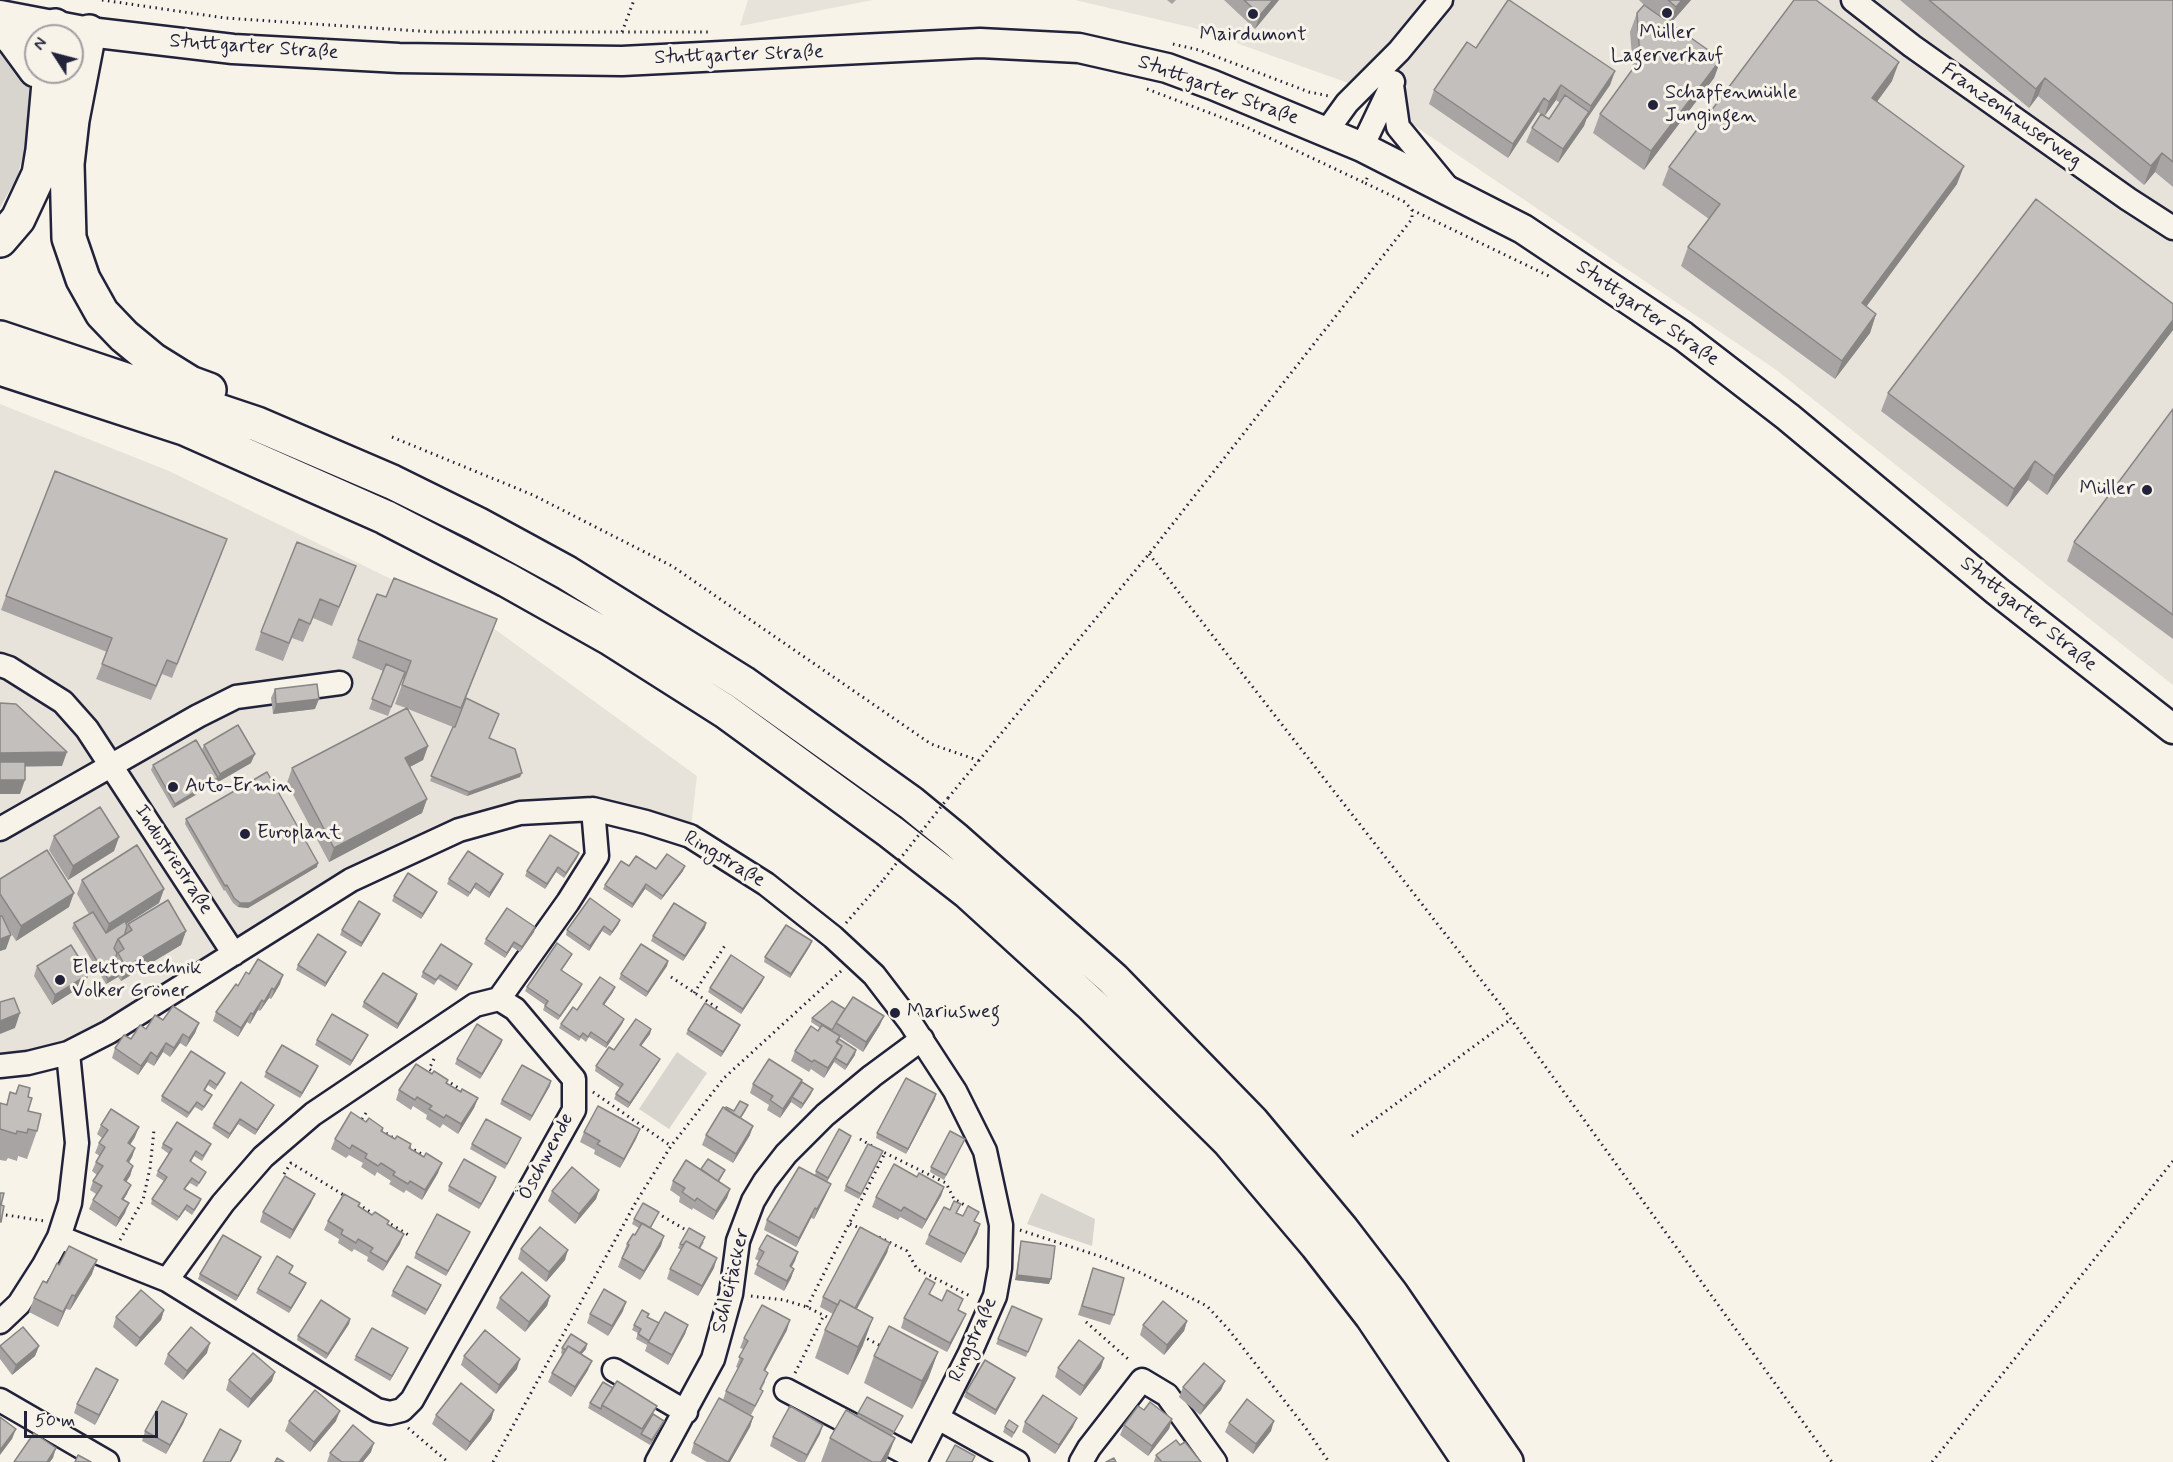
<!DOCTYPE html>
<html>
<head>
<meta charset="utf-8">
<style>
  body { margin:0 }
  #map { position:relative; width:2173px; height:1462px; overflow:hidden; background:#f7f3e8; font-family:Mynerve,sans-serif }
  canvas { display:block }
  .north { position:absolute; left:24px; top:24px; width:60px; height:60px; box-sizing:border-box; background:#f7f3e8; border:2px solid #a29fa3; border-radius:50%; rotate:306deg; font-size:16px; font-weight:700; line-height:24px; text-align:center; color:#22223b }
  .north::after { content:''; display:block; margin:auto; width:21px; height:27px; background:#22223b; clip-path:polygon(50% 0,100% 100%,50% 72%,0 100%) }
  .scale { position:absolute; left:24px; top:1411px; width:134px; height:27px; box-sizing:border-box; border:3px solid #22223b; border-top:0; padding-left:8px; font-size:18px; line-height:21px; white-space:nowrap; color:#22223b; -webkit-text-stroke:4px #f7f3e8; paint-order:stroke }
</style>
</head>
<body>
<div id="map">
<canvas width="2173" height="1462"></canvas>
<div class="north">N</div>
<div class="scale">50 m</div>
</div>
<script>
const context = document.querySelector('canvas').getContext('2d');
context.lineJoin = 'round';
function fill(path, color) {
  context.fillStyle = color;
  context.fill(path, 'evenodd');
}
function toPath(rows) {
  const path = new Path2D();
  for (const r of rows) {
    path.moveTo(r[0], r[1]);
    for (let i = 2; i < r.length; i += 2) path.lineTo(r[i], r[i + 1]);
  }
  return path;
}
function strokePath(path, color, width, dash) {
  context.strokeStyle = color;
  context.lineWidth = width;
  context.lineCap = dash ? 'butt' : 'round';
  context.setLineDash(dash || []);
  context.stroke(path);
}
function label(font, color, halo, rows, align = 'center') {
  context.font = font + ' Mynerve,sans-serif';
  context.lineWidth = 6;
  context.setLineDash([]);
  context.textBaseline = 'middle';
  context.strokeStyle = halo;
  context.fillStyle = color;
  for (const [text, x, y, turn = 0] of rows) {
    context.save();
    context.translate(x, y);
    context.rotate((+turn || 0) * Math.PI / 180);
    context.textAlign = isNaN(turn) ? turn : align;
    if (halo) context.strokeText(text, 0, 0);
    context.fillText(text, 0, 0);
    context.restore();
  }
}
const built = toPath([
  [748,0,873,0,740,26],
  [1075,0,2173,0,2173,685,1775,369,1354,85,1194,28],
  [0,404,169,471,496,630,697,776,690,836,593,809,459,830,68,1053,0,1066]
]);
const green = toPath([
  [0,43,31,78,30,132,17,177,0,208],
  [677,1052,707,1073,669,1129,639,1109],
  [1041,1193,1095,1219,1092,1246,1027,1224]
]);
const path = toPath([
  [102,0,225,18,434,32,710,32],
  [622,32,634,0],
  [1173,44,1199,50,1309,92,1329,96],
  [1147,89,1244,126,1365,183],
  [1412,210,1551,277],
  [392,437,533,495,672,566,931,744,980,761],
  [1149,554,1503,1008,1832,1462],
  [948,798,1149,554,1412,219,1412,210,1405,202,1365,183,1368,176],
  [846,923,884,879],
  [671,977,719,1009],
  [694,993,726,944],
  [434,1059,429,1069,435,1073],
  [446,1080,463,1091],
  [593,1092,671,1146],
  [366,1113,362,1119,370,1124],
  [381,1130,398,1141],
  [1352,1136,1511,1019],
  [860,1139,874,1147],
  [409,1147,427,1157],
  [879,1150,946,1183,954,1199,970,1208],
  [284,1174,291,1163,347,1197],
  [358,1204,375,1215],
  [657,1213,686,1230],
  [0,1214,44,1221],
  [386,1221,410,1236],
  [850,1224,862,1229],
  [1020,1230,1102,1257,1141,1273,1207,1306,1229,1330,1305,1427,1329,1462],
  [879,1237,907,1251,917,1269,972,1297],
  [120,1240,143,1200,150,1168,154,1130],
  [751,1296,784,1300,807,1307,833,1320],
  [807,1307,885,1153],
  [1086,1322,1128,1359],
  [862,1336,883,1347],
  [795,1373,824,1315],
  [408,1428,448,1462],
  [493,1462,636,1202,671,1146,724,1078,841,971],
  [1932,1462,2173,1161]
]);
const minor = toPath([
  [1853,0,1912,46,2128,199,2173,228],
  [1392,85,1398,127,1448,188],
  [1326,132,1347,103,1399,51,1441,0],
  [1362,147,1393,82],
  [0,665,9,668,63,702,87,729,234,954],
  [0,829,198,716,236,697,340,683],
  [499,999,568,902,597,856,593,809],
  [0,1066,28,1063,68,1053,109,1032,351,880,459,830,520,813,593,809,646,822,690,836,766,884,833,937,874,975,910,1022,955,1091,985,1151,1001,1225,1000,1268,995,1296,970,1353,915,1462],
  [59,1237,167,1280,377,1410,390,1413,402,1410,412,1400,574,1110,574,1079,515,1009,499,999,475,1005,313,1114,263,1157,223,1203,167,1280],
  [0,1322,19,1304,44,1265,59,1237,70,1203,77,1143,68,1053],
  [614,1370,686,1412],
  [786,1390,917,1459],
  [0,1400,107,1462],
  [938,1418,1017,1462],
  [657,1462,713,1359,731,1294,738,1241,753,1201,765,1181,786,1154,825,1115,872,1076,922,1039],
  [1081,1462,1089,1448,1142,1380,1167,1395,1215,1462]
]);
const major = toPath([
  [0,15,89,32,233,49,399,58,622,61,980,43,1079,48,1167,68,1213,85,1362,147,1523,229,1683,336,1788,417,1997,591,2173,729]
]);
const highway = toPath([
  [0,26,14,40,36,70],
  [89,32,72,120,67,164,69,238,83,279,102,313,124,336,153,360,190,383,209,390],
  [54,36,55,26],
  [0,240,18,219,39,174,43,150,50,72],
  [0,338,257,424,392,482,477,524,567,573,743,683,911,803,956,840,1113,979,1252,1122,1342,1230,1391,1294,1506,1462],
  [0,368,184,428,385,517,507,580,610,638,725,711,891,832,968,892,1092,1005,1229,1141,1317,1245,1372,1316,1470,1462]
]);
const pathBridge = toPath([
  [884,879,948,798]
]);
const wall = toPath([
  [1167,0,1176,0,1172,4],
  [1224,0,1279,0,1255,29],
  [1639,0,1691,0,1671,23,1721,59,1714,78,1644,170,1593,133,1600,114,1633,69,1630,32,1637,13,1644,5],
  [1900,0,2173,0,2173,187,2155,172,2144,185,2038,96,2029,108],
  [1476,48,1615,71,1610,85,1586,120,1584,126,1558,163,1526,142,1532,128,1541,114,1538,112,1508,158,1429,104,1434,90],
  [1556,100,1560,103,1549,119,1544,116],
  [1892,81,1877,101,1957,184,1866,306,1876,314,1870,333,1835,379,1681,266,1688,247,1709,219,1662,185,1669,167],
  [2173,304,2173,330,2047,495,2028,480,2007,507,1881,411,1888,393],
  [2173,409,2173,639,2067,561,2074,542],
  [222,553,172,678,162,674,151,700,96,679,107,652,1,610,6,596],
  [356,566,332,626,313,618,303,642,292,638,283,661,255,650,261,632],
  [386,597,497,619,466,698,489,738,520,777,467,796,430,781,453,727,408,709,428,746,423,760,410,767,427,799,422,813,329,862,287,783,292,768,406,708,395,704,404,679,402,679,388,716,369,709,383,671,352,658,358,640],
  [275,689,315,709,273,714,271,698],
  [204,745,251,763,173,808,151,770,153,765,202,750],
  [186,819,317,867,248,908,238,907,233,903,225,890,224,891,185,824],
  [54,836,119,837,114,851,68,880,49,850],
  [577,858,564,878,556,872,545,889,525,876,527,871],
  [629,866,656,869,683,871,661,900,645,889,632,908,603,889,605,885],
  [0,879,69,907,16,941,7,927,6,949,0,951],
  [449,879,501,879,489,898,474,888,468,897,447,884],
  [82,880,164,889,159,903,126,924,127,926,128,924,186,931,181,945,121,981,118,977,106,984,72,928,74,923,89,914,77,894],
  [437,892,435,897,421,919,392,901,394,896],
  [378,919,361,947,340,935,342,930],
  [620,920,618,925,610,936,602,931,589,951,566,935,567,930],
  [535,927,534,932,520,952,512,947,505,958,484,944,486,939],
  [705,928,683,961,651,941,653,936],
  [812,941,810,946,790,978,764,962,765,957],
  [346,952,344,956,325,987,296,970,298,965],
  [572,954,570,958,562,970,580,989,558,1020,543,1010,545,1005,525,991,527,987],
  [668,961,667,966,646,997,619,979,621,974],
  [37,966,85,984,52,1005,34,976],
  [470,968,456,991,438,979,434,985,421,977,423,972],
  [249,974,280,984,271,999,269,998,260,1011,258,1010,250,1024,247,1022,238,1037,213,1021,216,1012],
  [762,982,741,1014,708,992,710,988],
  [613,992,604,1005,624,1019,622,1024,606,1048,589,1037,586,1042,581,1038,579,1041,559,1028,561,1024,577,1010],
  [416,999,397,1029,362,1007,364,1002],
  [845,1009,880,1025,863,1052,840,1037,838,1042,855,1055,845,1070,834,1062,824,1078,811,1069,809,1072,791,1061,795,1051,818,1031,820,1028,811,1022,812,1018],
  [163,1020,199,1023,195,1033,186,1047,180,1043,170,1057,163,1052,154,1066,147,1062,138,1075,112,1058,115,1048,131,1039,146,1029],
  [651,1029,650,1034,641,1046,658,1063,628,1108,614,1099,616,1094,620,1088,595,1071,596,1066,614,1050],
  [688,1030,738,1030,721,1057,686,1034],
  [366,1039,350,1066,315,1045,317,1040],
  [502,1040,501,1044,480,1079,455,1064,457,1059],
  [316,1071,300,1098,264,1077,266,1072],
  [225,1073,223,1078,215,1090,208,1085,205,1091,210,1100,202,1111,195,1107,187,1118,161,1101,162,1096],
  [432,1074,448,1080,447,1083,461,1092,478,1098,474,1108,458,1134,443,1124,440,1128,426,1119,427,1115,413,1106,411,1110,396,1100,399,1090],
  [551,1081,530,1121,500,1104,502,1100],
  [753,1084,800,1085,811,1094,801,1109,791,1102,780,1118,767,1110,769,1105,750,1093],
  [19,1085,28,1097,28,1111,37,1131,27,1159,18,1156,17,1161,8,1158,6,1161,0,1160,0,1103,6,1105,10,1092,15,1094],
  [935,1099,906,1154,876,1138,877,1133],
  [274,1105,272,1109,255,1135,238,1124,228,1139,212,1128,214,1124],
  [725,1109,734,1111,746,1110,741,1118,750,1135,733,1163,702,1145,706,1135],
  [101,1125,135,1137,130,1145,135,1148,132,1157,129,1163,133,1166,130,1176,126,1182,127,1194,123,1200,125,1213,116,1227,89,1209,93,1200,96,1194,90,1190,93,1181,97,1175,92,1171,96,1162,100,1156,95,1153,99,1143,102,1138,97,1134],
  [640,1129,636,1139,620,1168,594,1154,595,1150,580,1142,584,1132],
  [382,1132,395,1139,411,1144,410,1149,438,1173,422,1200,406,1190,404,1193,389,1184,391,1181,377,1172,375,1176,361,1167,363,1163,349,1155,346,1158,331,1149,335,1139],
  [965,1139,944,1180,930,1172,931,1167],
  [850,1140,827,1182,831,1184,827,1193,814,1219,811,1218,796,1247,764,1230,767,1220,815,1175,816,1171],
  [519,1143,505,1169,470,1149,472,1144],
  [163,1144,209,1149,202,1161,194,1156,191,1162,204,1176,197,1187,190,1183,185,1189,201,1199,199,1204,192,1215,185,1210,177,1221,151,1204,152,1199,164,1181,156,1176,158,1171,169,1154,161,1148],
  [881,1156,859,1199,844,1191,846,1186],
  [701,1169,725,1170,719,1182,730,1189,727,1198,713,1220,693,1208,692,1210,679,1202,680,1197,670,1190,673,1181],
  [917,1177,944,1187,941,1196,922,1229,900,1217,898,1220,872,1207,876,1197],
  [495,1181,479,1209,448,1191,449,1186],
  [599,1190,596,1199,575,1224,548,1201,552,1191],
  [311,1203,290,1239,260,1222,263,1212],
  [360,1203,359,1207,388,1225,400,1244,383,1271,367,1261,368,1257,354,1249,352,1252,338,1243,339,1239,324,1230,328,1221],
  [961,1204,957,1213,980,1224,977,1234,961,1263,925,1244,929,1235,950,1210],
  [657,1216,651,1228,661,1246,640,1280,618,1267,627,1244,635,1235,639,1228,632,1224,634,1219],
  [470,1232,446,1276,414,1258,416,1253],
  [1021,1241,1049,1284,1015,1280,1020,1246],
  [704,1242,700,1249,714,1268,698,1296,667,1279,670,1269,681,1250,678,1248,680,1244],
  [890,1243,887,1253,857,1309,863,1345,848,1375,815,1358,825,1330,833,1314,820,1307,823,1297],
  [521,1249,565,1260,546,1282,518,1259],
  [759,1249,798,1252,791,1267,794,1269,791,1278,784,1291,754,1274,759,1261,755,1259],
  [261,1257,259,1262,236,1301,198,1279,200,1274],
  [293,1266,289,1273,306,1283,304,1288,289,1313,256,1293,258,1289],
  [1093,1268,1114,1315,1110,1325,1078,1315],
  [92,1274,70,1310,66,1309,58,1327,29,1312,34,1298,47,1283],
  [439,1290,425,1315,391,1296,393,1291],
  [931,1293,930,1295,959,1310,962,1323,947,1352,901,1328,904,1318],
  [550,1296,547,1306,525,1332,496,1308,500,1298],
  [1012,1306,1042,1319,1026,1357,996,1344],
  [164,1310,161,1320,136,1347,113,1327,116,1317],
  [623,1311,608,1336,587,1323,590,1314],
  [647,1317,659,1323,688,1325,685,1334,668,1365,645,1351,647,1345,636,1339,638,1333,632,1330,634,1325],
  [350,1319,349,1324,326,1359,297,1340,298,1336],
  [1187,1321,1184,1331,1164,1355,1140,1335,1143,1325],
  [787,1330,765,1371,765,1382,761,1390,759,1400,751,1415,723,1400,726,1391,738,1368,736,1367,743,1349,740,1348,744,1338],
  [0,1346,39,1346,35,1356,12,1375,0,1359],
  [408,1348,390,1381,354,1360,356,1356],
  [562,1348,586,1349,581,1354,588,1370,571,1397,548,1382,552,1373,563,1355,561,1353],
  [938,1352,928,1379,912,1409,864,1383,874,1356],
  [207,1353,183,1380,164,1364,168,1354],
  [464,1356,517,1369,496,1394,461,1365],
  [1058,1368,1101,1368,1080,1396,1055,1377],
  [118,1380,114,1389,95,1425,74,1413,77,1404],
  [229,1380,272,1381,248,1408,226,1390],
  [1225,1381,1221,1390,1200,1415,1179,1397,1183,1387],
  [1013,1383,995,1415,964,1397,966,1392],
  [590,1403,654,1414,662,1425,650,1445,588,1408],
  [494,1410,491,1420,466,1451,432,1424,436,1415],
  [1144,1410,1172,1419,1169,1429,1148,1456,1120,1435,1124,1425],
  [858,1413,903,1416,892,1436,886,1462,821,1462,830,1438,857,1416],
  [187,1414,183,1424,166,1454,142,1441,145,1431],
  [753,1417,750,1427,730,1462,707,1462,691,1453,694,1443],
  [289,1421,336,1421,310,1452,285,1431],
  [1025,1422,1073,1427,1055,1454,1022,1432],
  [1229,1423,1271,1431,1253,1454,1225,1432],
  [1018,1426,1012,1438,1003,1432,1005,1427],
  [820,1434,805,1462,798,1462,770,1446,773,1437],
  [1180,1445,1201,1462,1154,1462,1156,1455],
  [371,1452,363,1462,327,1462,330,1453]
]);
const shadedWall = toPath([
  [1273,0,1279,0,1255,29,1260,15],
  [1682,0,1691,0,1669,25,1676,7],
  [1721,59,1714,78,1644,170,1651,151],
  [1899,62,1892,81,1866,117,1872,98],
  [1615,71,1610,85,1586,120,1591,106],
  [2045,78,2038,96,2029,108,2036,89],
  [1561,85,1556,100,1544,117,1549,102],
  [1544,98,1538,112,1508,158,1513,144],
  [1589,112,1584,126,1558,163,1563,149],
  [2162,153,2155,172,2144,185,2151,166],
  [1964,166,1957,184,1855,322,1862,303],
  [1876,314,1870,333,1835,379,1842,361],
  [2173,320,2173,330,2047,495,2054,476],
  [2035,461,2028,480,2007,507,2014,489],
  [319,699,315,709,273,714,276,704],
  [428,746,423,760,400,772,405,758],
  [67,752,62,766,0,767,0,753],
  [255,754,251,763,173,808,175,804,218,778,220,774],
  [522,773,520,777,467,796,469,792],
  [0,780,25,780,20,794,0,794],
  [427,799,422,813,329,862,334,848],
  [119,837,114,851,68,880,73,866],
  [579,853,577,858,564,878,566,873],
  [318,863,317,867,248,908,238,907,240,903],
  [685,866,683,871,661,900,663,896],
  [558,867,556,872,545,889,547,884],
  [503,874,501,879,489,898,490,893],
  [646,884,645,889,632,908,633,904],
  [164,889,159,903,104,938,109,924],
  [437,892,435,897,421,919,423,914],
  [74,893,69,907,16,941,21,926],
  [380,914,378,919,361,947,362,943],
  [620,920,618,925,610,936,612,932],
  [706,923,705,928,683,961,685,956],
  [604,926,602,931,589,951,590,946],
  [535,927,534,932,520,952,522,947],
  [186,931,181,945,121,981,126,967],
  [11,935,6,949,0,951,0,939],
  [812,941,810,946,790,978,791,974],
  [514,942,512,947,505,958,507,953],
  [346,952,344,956,325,987,326,983],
  [668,961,667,966,646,997,648,992],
  [472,964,470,968,456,991,458,986],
  [120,972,118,977,106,984,108,979],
  [89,974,85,984,52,1005,55,995],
  [283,975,280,984,271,999,274,990],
  [764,977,762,982,741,1014,743,1009],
  [582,984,580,989,558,1020,560,1016],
  [615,987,613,992,601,1009,603,1004],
  [272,988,269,998,260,1011,264,1002],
  [417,994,416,999,397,1029,398,1024],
  [262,1000,258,1010,250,1024,253,1014],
  [20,1013,15,1028,0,1034,0,1021],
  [251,1013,247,1022,238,1037,241,1028],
  [884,1016,880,1025,863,1052,866,1042],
  [624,1019,622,1024,606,1048,607,1043],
  [199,1023,195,1033,186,1047,189,1038],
  [740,1025,738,1030,721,1057,723,1052],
  [651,1029,650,1034,638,1050,640,1045],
  [183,1034,180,1043,170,1057,174,1048],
  [368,1035,366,1039,350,1066,352,1061],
  [502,1040,501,1044,480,1079,482,1074],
  [166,1043,163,1052,154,1066,157,1057],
  [842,1046,838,1055,835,1058,834,1062,824,1078,828,1068],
  [856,1050,855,1055,845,1070,847,1065],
  [151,1052,147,1062,138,1075,141,1066],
  [660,1059,658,1063,628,1108,630,1103],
  [318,1066,316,1071,300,1098,302,1093],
  [802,1080,799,1089,792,1097,791,1102,780,1118,783,1109],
  [551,1081,550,1086,530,1121,532,1116],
  [813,1089,811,1094,801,1109,803,1104],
  [936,1094,935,1099,906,1154,908,1149],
  [478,1098,474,1108,458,1134,461,1124],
  [274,1105,272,1109,255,1135,257,1130],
  [240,1119,238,1124,228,1139,230,1134],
  [753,1126,750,1135,733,1163,736,1154],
  [139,1127,135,1137,125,1153,128,1143],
  [640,1129,636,1139,620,1168,624,1159],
  [851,1136,850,1140,826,1183,828,1178],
  [135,1148,132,1157,123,1171,127,1161],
  [442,1163,438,1173,422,1200,425,1190],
  [133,1166,130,1176,121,1190,124,1180],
  [496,1177,495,1181,479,1209,481,1204],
  [831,1184,827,1193,814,1219,817,1209],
  [131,1185,127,1194,118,1208,122,1199],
  [944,1187,941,1196,922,1229,926,1220],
  [730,1189,727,1198,713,1220,716,1211],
  [599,1190,596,1199,575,1224,579,1214],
  [315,1194,311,1203,290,1239,293,1230],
  [129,1203,125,1213,116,1227,119,1218],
  [815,1208,811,1218,796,1247,799,1238],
  [980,1224,977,1234,961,1263,965,1254],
  [470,1232,468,1237,446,1276,448,1271],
  [404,1234,400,1244,383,1271,387,1262],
  [664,1236,661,1246,640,1280,644,1271],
  [890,1243,887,1253,849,1323,853,1313],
  [568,1250,565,1260,546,1282,549,1272],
  [798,1252,795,1261,787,1276,790,1266],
  [261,1257,259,1262,236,1301,238,1296],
  [717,1258,714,1268,698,1296,702,1286],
  [97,1260,92,1274,70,1310,75,1296],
  [794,1269,791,1278,784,1291,787,1281],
  [1017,1275,1051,1279,1049,1284,1015,1280],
  [306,1283,304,1288,289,1313,291,1308],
  [441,1285,439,1290,425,1315,427,1310],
  [72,1295,66,1309,58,1327,63,1312],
  [550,1296,547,1306,525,1332,529,1322],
  [626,1302,623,1311,608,1336,612,1326],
  [164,1310,161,1320,136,1347,140,1338],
  [966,1314,962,1323,947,1352,950,1343],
  [873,1318,863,1345,848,1375,858,1347],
  [350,1319,349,1324,326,1359,328,1354],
  [790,1320,787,1330,760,1380,764,1370],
  [1187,1321,1184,1331,1164,1355,1167,1345],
  [688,1325,685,1334,668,1365,672,1355],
  [210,1343,207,1353,183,1380,187,1371],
  [587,1344,586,1349,575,1362,576,1357],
  [39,1346,35,1356,12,1375,16,1365],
  [408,1348,406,1353,390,1381,392,1376],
  [938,1352,928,1379,912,1409,922,1381],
  [1104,1358,1101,1368,1080,1396,1084,1386],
  [520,1359,517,1369,496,1394,499,1385],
  [592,1361,588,1370,571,1397,575,1387],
  [275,1372,272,1381,248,1408,251,1399],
  [1015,1378,1013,1383,995,1415,996,1410],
  [118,1380,114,1389,95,1425,99,1415],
  [1225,1381,1221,1390,1200,1415,1204,1406],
  [494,1410,491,1420,466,1451,470,1442],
  [340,1411,336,1421,310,1452,314,1442],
  [187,1414,183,1424,166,1454,170,1445],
  [753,1417,750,1427,730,1462,728,1462],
  [1077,1418,1073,1427,1055,1454,1059,1445],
  [1172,1419,1169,1429,1148,1456,1152,1446],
  [664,1421,662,1425,650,1445,652,1440],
  [1274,1421,1271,1431,1253,1454,1256,1444],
  [823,1425,820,1434,804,1462,807,1455],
  [16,1429,12,1439,0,1455,0,1450],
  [895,1438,886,1462,881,1462],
  [241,1441,238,1450,231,1462,230,1462],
  [374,1443,371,1452,363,1462,359,1462],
  [56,1448,53,1458,50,1462,47,1462]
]);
const building = toPath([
  [1244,0,1273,0,1260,15,1244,0],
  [1508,0,1509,0,1615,71,1591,106,1561,85,1549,102,1544,98,1513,144,1434,90,1467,42,1476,48,1508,0],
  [1668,0,1682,0,1676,7,1668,0],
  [1794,0,1816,0,1899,62,1872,98,1964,166,1862,303,1876,314,1842,361,1688,247,1720,204,1669,167,1794,0],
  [1929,0,2173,0,2173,162,2162,153,2151,166,2045,78,2036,89,1929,0],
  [1644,5,1721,59,1651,151,1600,114,1640,59,1637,13,1644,5],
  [1565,95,1589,112,1563,149,1532,128,1541,114,1549,119,1565,95],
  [2036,199,2173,304,2173,320,2054,476,2035,461,2014,489,1888,393,2036,199],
  [2173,409,2173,615,2074,542,2173,409],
  [55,471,227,539,177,664,167,660,156,686,102,664,112,638,6,596,55,471],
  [297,542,356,566,339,607,320,599,310,624,299,619,289,643,261,632,297,542],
  [394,578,497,619,461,708,402,685,411,661,358,640,377,594,386,597,394,578],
  [386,664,405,672,391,707,372,699,386,664],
  [317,684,319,699,276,704,275,689,317,684],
  [466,698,499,714,489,738,515,749,522,773,469,792,431,776,453,727,455,727,466,698],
  [0,703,16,704,67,752,0,753,0,703],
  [407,708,428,746,405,758,427,799,334,848,292,768,407,708],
  [238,725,255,754,220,774,204,745,238,725],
  [196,740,218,778,175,804,153,765,196,740],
  [0,762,25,762,25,780,0,780,0,762],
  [267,772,318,863,250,903,240,903,234,898,227,885,225,886,186,819,267,772],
  [100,807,119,837,73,866,54,836,100,807],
  [550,835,579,853,566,873,558,867,547,884,527,871,550,835],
  [137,845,164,889,109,924,82,880,137,845],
  [47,850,74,893,21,926,0,894,0,879,47,850],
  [468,851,503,874,490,893,476,883,470,893,449,879,468,851],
  [667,854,685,866,663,896,646,884,633,904,605,885,621,861,629,866,636,856,656,869,667,854],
  [408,873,437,892,423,914,394,896,408,873],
  [590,898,620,920,612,932,604,926,590,946,567,930,590,898],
  [168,900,186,931,126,967,118,953,124,949,118,939,132,930,128,924,168,900],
  [359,901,380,914,362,943,342,930,359,901],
  [674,903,706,923,685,956,653,936,674,903],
  [507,908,535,927,522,947,514,942,507,953,486,939,507,908],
  [93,912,106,933,125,921,127,926,125,933,125,934,118,939,114,948,117,953,114,962,120,972,108,979,74,923,93,912],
  [0,916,2,916,11,935,0,939,0,916],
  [786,925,812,941,791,974,765,957,786,925],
  [318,934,346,952,326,983,298,965,318,934],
  [557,943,572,954,561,970,582,984,560,1016,545,1006,548,1001,527,987,557,943],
  [441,944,472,964,458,986,440,975,436,980,423,972,441,944],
  [641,944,668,961,648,992,621,974,641,944],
  [71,945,89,974,55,995,37,966,71,945],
  [731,955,764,977,743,1009,710,988,731,955],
  [258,959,283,975,274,990,272,988,264,1002,262,1000,253,1014,251,1013,241,1028,216,1012,236,984,238,986,246,972,249,974,258,959],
  [383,973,417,994,398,1024,364,1002,383,973],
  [600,977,615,987,603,1004,624,1019,607,1043,591,1032,588,1037,583,1033,580,1037,561,1024,573,1007,577,1010,600,977],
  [853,997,884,1016,866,1042,836,1023,853,997],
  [14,998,20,1013,0,1021,0,1002,14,998],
  [832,1001,845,1009,836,1023,832,1030,812,1018,832,1001],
  [705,1003,740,1025,723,1052,688,1030,705,1003],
  [173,1006,199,1023,189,1038,183,1034,174,1048,166,1043,157,1057,151,1052,141,1066,115,1048,124,1035,131,1039,140,1025,146,1029,155,1015,163,1020,173,1006],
  [332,1014,368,1035,352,1061,317,1040,332,1014],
  [636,1019,651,1029,640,1045,660,1059,630,1103,616,1094,623,1084,596,1066,609,1047,614,1050,636,1019],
  [477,1024,502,1040,482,1074,457,1059,477,1024],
  [822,1025,840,1036,836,1042,842,1046,828,1068,814,1060,812,1062,795,1051,811,1026,818,1031,822,1025],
  [839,1039,856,1050,847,1065,835,1058,842,1046,837,1043,839,1039],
  [282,1045,318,1066,302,1093,266,1072,282,1045],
  [191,1051,225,1073,217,1085,210,1080,204,1090,212,1095,204,1107,197,1102,189,1113,162,1096,191,1051],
  [769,1059,802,1080,783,1109,770,1100,773,1096,753,1084,769,1059],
  [416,1064,432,1074,434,1071,448,1080,446,1083,461,1092,462,1089,478,1098,461,1124,446,1115,444,1118,429,1109,432,1106,417,1097,415,1100,399,1090,416,1064],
  [522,1065,551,1081,532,1116,502,1100,522,1065],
  [906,1078,936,1094,908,1149,877,1133,906,1078],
  [241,1082,274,1105,257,1130,240,1119,230,1134,214,1124,241,1082],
  [802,1082,813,1089,803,1104,792,1097,802,1082],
  [19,1085,30,1088,28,1097,32,1098,28,1111,41,1114,37,1131,28,1129,27,1133,17,1131,16,1134,0,1129,0,1103,7,1105,10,1092,16,1094,19,1085],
  [740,1101,748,1105,740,1118,725,1109,726,1107,734,1111,740,1101],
  [598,1106,640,1129,624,1159,597,1144,600,1141,584,1132,598,1106],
  [723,1107,753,1126,736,1154,706,1135,723,1107],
  [111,1109,139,1127,128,1143,135,1148,127,1161,133,1166,124,1180,131,1185,122,1199,129,1203,119,1218,93,1200,102,1186,93,1181,103,1166,96,1162,105,1147,99,1143,108,1130,101,1125,111,1109],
  [351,1112,366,1122,369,1118,383,1128,381,1131,395,1139,397,1136,411,1144,409,1148,424,1157,426,1153,442,1163,425,1190,410,1181,408,1184,393,1175,395,1172,381,1163,378,1166,365,1158,367,1154,352,1145,350,1149,335,1139,351,1112],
  [486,1119,521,1138,507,1164,472,1144,486,1119],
  [177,1122,211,1144,203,1156,196,1151,190,1161,206,1172,199,1183,192,1178,184,1189,201,1199,194,1210,187,1205,179,1217,152,1199,167,1177,158,1171,172,1149,163,1144,177,1122],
  [839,1129,851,1136,828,1178,816,1171,839,1129],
  [950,1131,965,1139,946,1175,931,1167,950,1131],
  [868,1144,883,1151,861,1194,846,1186,868,1144],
  [464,1159,496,1177,481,1204,449,1186,464,1159],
  [708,1159,725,1170,718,1181,701,1169,708,1159],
  [686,1160,730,1189,716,1211,697,1198,695,1201,682,1192,685,1188,673,1181,686,1160],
  [894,1164,917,1177,919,1173,944,1187,926,1220,904,1207,901,1211,876,1197,894,1164],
  [572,1167,599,1190,579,1214,552,1191,572,1167],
  [799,1167,831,1184,817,1209,815,1208,799,1238,767,1220,799,1167],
  [285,1176,315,1194,293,1230,263,1212,285,1176],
  [0,1193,4,1193,1,1205,4,1206,1,1222,0,1222,0,1193],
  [344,1194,360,1203,358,1206,372,1215,375,1212,389,1221,387,1224,404,1234,387,1262,370,1252,373,1248,358,1239,356,1243,341,1234,343,1230,328,1221,344,1194],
  [954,1201,961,1204,956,1213,963,1216,968,1206,979,1212,974,1221,980,1224,965,1254,929,1235,944,1207,950,1210,954,1201],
  [643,1203,659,1212,650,1228,634,1219,643,1203],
  [437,1214,470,1232,448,1271,416,1253,437,1214],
  [642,1223,664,1236,644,1271,622,1258,629,1245,627,1244,633,1234,635,1235,642,1223],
  [540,1227,568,1250,549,1272,521,1249,540,1227],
  [860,1227,890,1243,855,1308,840,1300,838,1305,823,1297,860,1227],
  [689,1228,705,1237,699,1248,686,1241,683,1245,680,1244,689,1228],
  [223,1235,261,1257,238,1296,200,1274,223,1235],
  [767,1235,798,1252,790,1266,794,1269,787,1281,757,1265,764,1252,759,1249,767,1235],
  [686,1241,717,1258,702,1286,670,1269,686,1241],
  [1021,1241,1055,1246,1051,1279,1017,1275,1021,1241],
  [69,1246,97,1260,75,1296,72,1295,63,1312,34,1298,43,1281,47,1283,57,1263,59,1265,69,1246],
  [277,1256,293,1266,289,1273,306,1283,291,1308,258,1289,277,1256],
  [407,1266,441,1285,427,1310,393,1291,407,1266],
  [1093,1268,1124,1278,1114,1315,1082,1306,1093,1268],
  [522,1272,550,1296,529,1322,500,1298,522,1272],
  [926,1278,935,1283,929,1294,942,1301,947,1290,963,1299,958,1310,966,1314,950,1343,904,1318,926,1278],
  [604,1289,626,1302,612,1326,590,1314,604,1289],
  [141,1290,164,1310,140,1338,116,1317,141,1290],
  [321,1300,350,1319,328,1354,298,1336,321,1300],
  [840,1300,873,1318,858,1347,825,1330,840,1300],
  [1163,1301,1187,1321,1167,1345,1143,1325,1163,1301],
  [762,1305,790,1320,764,1370,768,1373,760,1389,763,1391,755,1406,726,1391,743,1359,739,1357,748,1341,744,1338,762,1305],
  [1012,1306,1042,1319,1028,1352,998,1339,1012,1306],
  [642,1310,649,1314,647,1317,659,1323,649,1341,638,1334,641,1329,634,1325,642,1310],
  [665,1312,688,1325,672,1355,648,1342,665,1312],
  [889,1326,938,1352,922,1381,874,1356,889,1326],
  [23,1327,39,1346,16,1365,0,1346,23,1327],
  [191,1327,210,1343,187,1371,168,1354,191,1327],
  [372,1328,408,1348,392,1376,356,1356,372,1328],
  [485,1330,520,1359,499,1385,464,1356,485,1330],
  [571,1334,587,1344,580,1353,568,1346,566,1350,562,1348,571,1334],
  [1079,1340,1104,1358,1084,1386,1058,1368,1079,1340],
  [568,1346,592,1361,575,1387,552,1373,568,1346],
  [253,1353,275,1372,251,1399,229,1380,253,1353],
  [985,1360,1015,1378,996,1410,966,1392,985,1360],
  [1204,1363,1225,1381,1204,1406,1183,1387,1204,1363],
  [96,1368,118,1380,99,1415,77,1404,96,1368],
  [617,1381,657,1406,642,1429,602,1405,617,1381],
  [603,1382,613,1388,602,1405,601,1409,590,1403,603,1382],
  [461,1383,494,1410,470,1442,436,1415,461,1383],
  [315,1390,340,1411,314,1442,289,1421,315,1390],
  [1043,1395,1077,1418,1059,1445,1025,1422,1043,1395],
  [867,1397,903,1416,894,1432,858,1413,867,1397],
  [719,1398,753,1417,728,1462,694,1443,719,1398],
  [1247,1399,1274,1421,1256,1444,1229,1423,1247,1399],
  [162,1401,187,1414,170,1445,145,1431,162,1401],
  [1150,1402,1172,1419,1152,1446,1124,1425,1138,1406,1144,1410,1150,1402],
  [790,1406,823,1425,807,1455,773,1437,790,1406],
  [846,1410,895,1438,881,1462,872,1462,830,1438,846,1410],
  [653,1414,664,1421,652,1440,641,1434,653,1414],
  [0,1417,16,1429,0,1450,0,1417],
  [1009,1420,1018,1426,1014,1433,1005,1427,1009,1420],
  [353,1425,374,1443,359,1462,342,1462,330,1453,353,1425],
  [220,1429,241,1441,230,1462,203,1462,220,1429],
  [34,1433,56,1448,47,1462,14,1462,34,1433],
  [1176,1440,1180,1445,1185,1442,1201,1462,1162,1462,1156,1455,1176,1440],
  [955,1445,975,1456,972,1462,946,1462,955,1445],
  [78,1455,91,1462,75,1462,78,1455],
  [277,1458,284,1462,275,1462,277,1458],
  [1114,1458,1116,1462,1106,1462,1114,1458]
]);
const markers = [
  [1667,13,6,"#22223b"],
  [1253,14,6,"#22223b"],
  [1653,105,6,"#22223b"],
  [2147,490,6,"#22223b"],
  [173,787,6,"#22223b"],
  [245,834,6,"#22223b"],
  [60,980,6,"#22223b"],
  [895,1013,6,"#22223b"]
];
const poiNames = [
  ["Müller",1667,34,"center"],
  ["Lagerverkauf",1667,57,"center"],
  ["Mairdumont",1253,36,"center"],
  ["Schapfenmühle",1665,94],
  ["Jungingen",1665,117],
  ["Müller",2135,490,"right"],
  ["Auto-Ermin",185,787],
  ["Europlant",257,834],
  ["Elektrotechnik",72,969],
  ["Volker Gröner",72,992],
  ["Mariusweg",907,1013]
];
const streetNames = [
  ["Stuttgarter Straße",254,48,4],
  ["Stuttgarter Straße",739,56,-2],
  ["Stuttgarter Straße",1218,91,20],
  ["Franzenhauserweg",2011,116,35],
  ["Stuttgarter Straße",1647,314,35],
  ["Stuttgarter Straße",2028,615,39],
  ["Industriestraße",173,860,57],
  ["Ringstraße",724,860,31],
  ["Öschwende",547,1157,-62],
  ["Schleifäcker",732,1281,-77],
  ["Ringstraße",974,1340,-66]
];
fill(built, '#e7e3db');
fill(green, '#d8d5cf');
strokePath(minor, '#22223b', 27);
strokePath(major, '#22223b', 33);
strokePath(highway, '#22223b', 38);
strokePath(path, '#22223b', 3, [1.5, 4.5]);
strokePath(minor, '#f7f3e8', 22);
strokePath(major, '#f7f3e8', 28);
strokePath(highway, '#f7f3e8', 33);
strokePath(pathBridge, '#22223b', 3, [1.5, 4.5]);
fill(wall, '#a7a4a3');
fill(shadedWall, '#888684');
fill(building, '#c2bfbd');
strokePath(building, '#888684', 1.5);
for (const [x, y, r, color] of markers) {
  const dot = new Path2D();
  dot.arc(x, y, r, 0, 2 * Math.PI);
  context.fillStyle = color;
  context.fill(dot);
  strokePath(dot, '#f7f3e8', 2);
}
label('20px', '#22223b', '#f7f3e8', poiNames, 'left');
label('20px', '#22223b', '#f7f3e8', streetNames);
</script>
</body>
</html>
